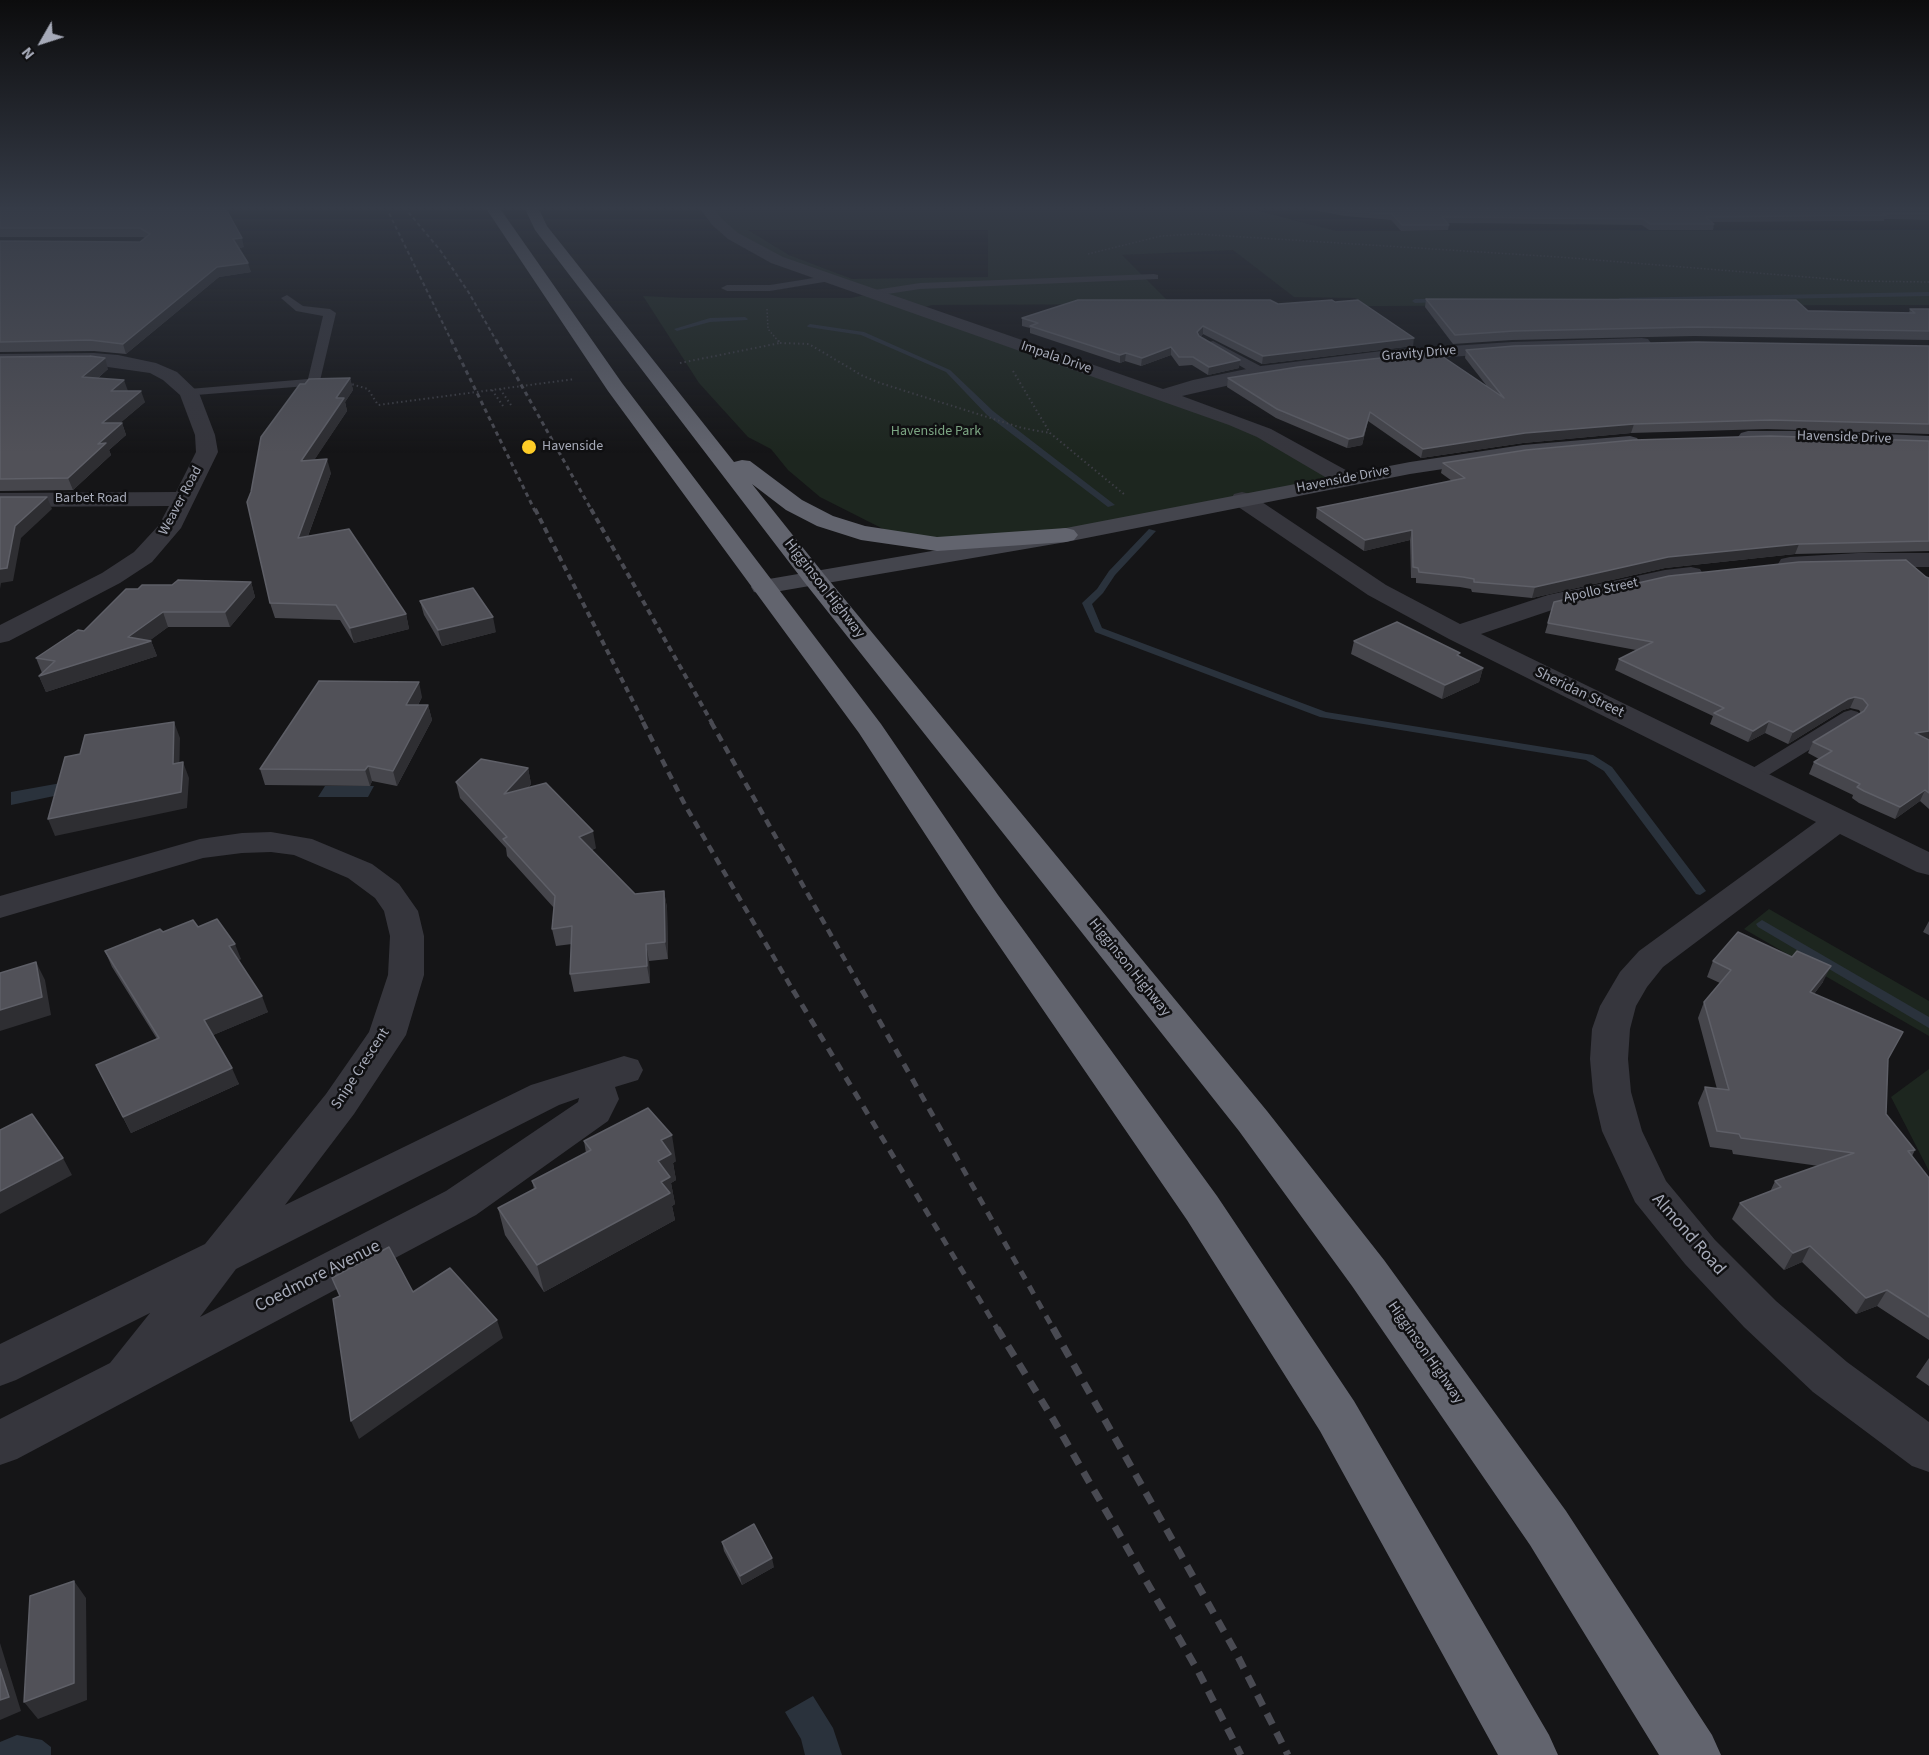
<!DOCTYPE html>
<html>
<head>
<meta charset="utf-8">
<style>
  body { margin:0 }
  #map { position:relative; width:1929px; height:1755px; overflow:hidden; background:#151517; font-family:"Source Sans 3",sans-serif }
  canvas { display:block }
  .north { position:absolute; left:12px; top:12px; width:60px; height:60px; -webkit-text-stroke:4px #101012; paint-order:stroke; rotate:231deg; font-size:16px; font-weight:700; line-height:24px; text-align:center; color:#a6aab8 }
  .north::after { content:''; display:block; margin:auto; width:21px; height:27px; background:#a6aab8; clip-path:polygon(50% 0,100% 100%,50% 72%,0 100%) }
</style>
</head>
<body>
<div id="map">
<canvas width="1929" height="1755"></canvas>
<div class="north">N</div>
</div>
<script>
const context = document.querySelector('canvas').getContext('2d');
context.lineJoin = 'round';
function fill(path, color) {
  context.fillStyle = color;
  context.fill(path, 'evenodd');
}
function toPath(rows) {
  const path = new Path2D();
  for (const r of rows) {
    path.moveTo(r[0], r[1]);
    for (let i = 2; i < r.length; i += 2) path.lineTo(r[i], r[i + 1]);
  }
  return path;
}
function strokePath(path, color, width, dash) {
  context.strokeStyle = color;
  context.lineWidth = width;
  context.lineCap = dash ? 'butt' : 'round';
  context.setLineDash(dash || []);
  context.stroke(path);
}
function label(font, color, halo, rows, align = 'center') {
  context.font = font + ' "Source Sans 3",sans-serif';
  context.lineWidth = 5;
  context.setLineDash([]);
  context.textBaseline = 'middle';
  context.strokeStyle = halo;
  context.fillStyle = color;
  for (const [text, x, y, turn = 0] of rows) {
    context.save();
    context.translate(x, y);
    context.rotate((+turn || 0) * Math.PI / 180);
    context.textAlign = isNaN(turn) ? turn : align;
    if (halo) context.strokeText(text, 0, 0);
    context.fillText(text, 0, 0);
    context.restore();
  }
}
const green = toPath([
  [707,207,1243,207,1336,231,1929,230,1929,305,1367,306,1355,298,1294,297,1233,250,1122,255,1171,304,932,305,918,309,1187,403,1345,478,1067,534,905,540,820,497,788,470,771,449,748,437,699,383,643,296,683,298,851,298,869,294,755,249],
  [748,230,988,230,988,277,852,279,789,255],
  [1769,909,1929,1001,1929,1036,1744,929],
  [1929,1069,1929,1171,1891,1097]
]);
const water = toPath([
  [61,783,59,795,11,805,11,792],
  [325,786,374,786,368,797,318,797],
  [813,1696,833,1728,842,1755,805,1755,801,1739,785,1712],
  [17,1735,42,1740,51,1747,51,1755,0,1755,0,1742]
]);
const stream = toPath([
  [1929,292,1929,296,1620,302,1617,300,1620,298,1929,292],
  [1441,299,1443,302,1415,303,1412,301,1415,299,1441,299],
  [745,317,748,319,747,320,710,322,677,331,674,329,710,318,745,317],
  [810,324,864,332,950,370,993,411,1115,505,1108,507,987,415,946,372,861,335,808,327,807,326,810,324],
  [1149,529,1156,531,1115,575,1103,593,1092,604,1102,628,1326,712,1593,755,1612,767,1706,891,1700,895,1696,894,1604,771,1586,760,1320,717,1095,632,1082,603,1097,589,1109,571,1149,529],
  [1762,920,1929,1017,1929,1028,1758,927,1756,924,1762,920]
]);
const pathFar1 = toPath([
  [1088,254,1161,236,1197,234,1559,257,1856,281,1929,282],
  [767,309,768,329,779,342]
]);
const path = toPath([
  [780,343,809,344,863,376,880,383,1022,428,1050,433],
  [680,363,780,343,778,340],
  [1013,371,1050,433,1125,495],
  [348,383,368,389,378,405,575,379],
  [500,389,511,405],
  [492,390,503,406]
]);
const lane = toPath([
  [1154,274,1158,275,1158,279,920,289,868,297,862,294,868,291,920,283,1154,274],
  [826,276,830,277,830,281,770,291,727,291,721,288,727,285,770,285,826,276],
  [287,295,303,306,330,309,336,313,319,385,184,396,182,393,189,389,308,379,323,316,296,311,281,298,287,295],
  [1213,341,1266,369,1267,372,1261,376,1256,375,1209,348,1207,345,1209,342,1213,341],
  [1851,710,1858,712,1861,716,1858,720,1757,782,1750,784,1743,782,1740,778,1743,774,1844,712,1851,710]
]);
const street = toPath([
  [699,207,713,207,722,219,738,233,783,257,1163,389,1193,380,1261,366,1390,350,1512,342,1642,338,1648,339,1651,343,1648,347,1642,348,1512,352,1390,362,1261,378,1182,396,1271,429,1353,474,1356,479,1353,484,1345,486,1337,484,1257,437,1229,425,771,263,728,239,712,225,699,207],
  [94,353,118,355,156,363,177,372,199,393,215,435,218,452,181,528,152,562,120,583,9,641,0,643,0,625,102,573,134,552,159,525,169,506,0,507,0,493,176,492,196,452,195,435,180,395,163,380,150,373,94,365,0,366,0,354,94,353],
  [1242,492,1250,494,1386,585,1460,624,1548,595,1665,570,1691,567,1700,569,1703,574,1700,579,1665,584,1555,609,1481,634,1929,852,1929,875,1917,872,1840,834,1663,967,1647,987,1636,1006,1630,1029,1628,1059,1631,1092,1642,1131,1666,1181,1715,1240,1776,1301,1847,1362,1929,1422,1929,1472,1912,1466,1813,1392,1744,1327,1685,1264,1635,1202,1602,1131,1593,1092,1590,1059,1592,1029,1600,1006,1620,972,1639,951,1816,822,1449,639,1368,595,1234,504,1231,499,1234,494,1242,492],
  [1858,553,1929,553,1929,567,1858,567,1790,571,1781,569,1778,564,1781,559,1790,557,1858,553],
  [271,832,312,839,372,864,399,884,418,911,424,936,424,975,406,1035,354,1114,285,1205,531,1085,624,1056,638,1060,643,1070,638,1080,615,1087,619,1099,608,1121,476,1215,17,1459,0,1465,0,1419,110,1363,150,1313,16,1380,0,1386,0,1344,205,1244,326,1094,369,1032,388,975,390,936,384,911,375,898,348,878,294,855,271,852,242,853,203,858,0,918,0,896,200,839,242,833,271,832],
  [579,1098,578,1102,446,1191,200,1317,236,1269,559,1105,579,1098]
]);
const secondary = toPath([
  [1748,431,1815,431,1929,436,1929,448,1741,441,1738,437,1741,433,1748,431],
  [1630,436,1637,438,1640,442,1637,446,1523,457,1410,474,1066,542,763,594,754,592,751,587,754,582,763,580,1066,528,1410,462,1523,445,1630,436]
]);
const highway = toPath([
  [485,207,499,207,622,383,881,724,998,895,1217,1196,1354,1401,1549,1735,1558,1755,1498,1755,1320,1431,1187,1220,974,909,859,733,608,391,485,207],
  [524,207,538,207,547,226,734,462,742,460,750,461,802,500,833,516,865,526,937,537,1066,528,1074,530,1078,535,1074,540,1066,542,937,551,861,540,817,526,786,510,752,484,823,573,1267,1111,1384,1260,1566,1511,1712,1735,1721,1755,1659,1755,1530,1545,1352,1286,1239,1131,805,583,535,230,524,207]
]);
const railFar5 = toPath([
  [386,207,452,342],
  [404,207,440,250,469,293,497,342]
]);
const railFar4 = toPath([
  [451,340,535,511],
  [496,340,592,511]
]);
const railFar3 = toPath([
  [535,509,644,723],
  [591,509,712,723]
]);
const railFar2 = toPath([
  [643,722,685,805,794,992],
  [711,722,863,992]
]);
const railFar1 = toPath([
  [793,990,998,1330],
  [862,990,1054,1330]
]);
const rail = toPath([
  [997,1328,1053,1419,1198,1671,1241,1755],
  [1053,1328,1235,1651,1288,1755]
]);
const wall = toPath([
  [0,207,225,207,244,247,239,248,251,272,219,277,126,354,94,351,0,352,0,241,140,242,145,238,143,237,0,237],
  [1298,207,1929,207,1929,220,1884,219,1884,221,1711,222,1714,224,1713,230,1649,230,1642,225,1448,223,1449,225,1448,230,1401,231,1391,220,1345,216],
  [1426,299,1909,313,1910,309,1929,309,1929,340,1694,336,1512,340,1453,344,1425,307],
  [1278,304,1413,346,1262,364,1203,334,1200,337,1239,368,1208,375,1192,365,1179,366,1171,355,1141,366,1125,361,1120,363,1030,333,1030,328,1022,326,1022,318],
  [1929,346,1929,434,1767,429,1631,433,1523,443,1421,458,1368,421,1362,445,1347,448,1276,418,1227,387,1228,378,1486,385,1465,358,1466,350],
  [0,357,108,369,98,378,128,391,145,402,120,423,122,423,126,435,109,450,111,455,73,490,0,491],
  [350,378,353,390,345,402,347,411,314,460,331,473,308,536,406,614,409,629,354,643,340,620,275,618,270,603,247,502],
  [1929,441,1929,551,1795,554,1665,568,1532,598,1472,592,1471,589,1460,587,1416,583,1416,578,1411,578,1410,540,1364,551,1316,518,1317,508,1452,481,1441,473,1443,463],
  [1926,577,1929,578,1929,809,1920,801,1895,819,1859,803,1852,798,1853,795,1809,774,1814,762,1819,759,1808,753,1813,742,1861,713,1859,710,1850,708,1843,710,1788,744,1765,733,1748,742,1710,724,1713,716,1615,670,1619,659,1636,650,1545,633,1554,602],
  [251,582,255,597,230,627,168,627,150,640,151,641,157,656,46,692,39,676,42,673,36,658,84,631,138,589,172,585],
  [420,601,496,632,442,646,424,615],
  [1354,641,1459,656,1483,668,1479,682,1442,699,1351,654],
  [422,697,418,705,428,705,432,720,397,786,372,781,370,786,265,785,260,769],
  [528,768,531,784,528,788,596,848,592,850,635,894,664,891,667,908,668,959,649,961,650,983,574,992,570,974,572,944,556,946,552,929,554,908,507,856,506,848,460,798,456,782],
  [1929,921,1929,935,1923,932],
  [198,927,241,959,238,960,268,1012,213,1035,239,1084,131,1133,96,1065,157,1039,112,967,105,951,163,932],
  [1713,961,1823,982,1814,994,1888,1060,1886,1114,1915,1150,1912,1156,1929,1178,1929,1340,1877,1306,1856,1314,1802,1262,1784,1270,1732,1219,1740,1203,1770,1192,1775,1181,1819,1166,1733,1154,1732,1150,1710,1147,1698,1103,1705,1087,1717,1089,1698,1018,1704,1002,1720,983,1707,977],
  [584,1141,676,1161,673,1163,676,1180,671,1183,675,1204,672,1206,675,1220,544,1292,505,1235,498,1208,534,1189,532,1181,586,1153],
  [1929,1358,1929,1386,1916,1377],
  [722,1542,774,1567,742,1585,724,1551]
]);
const shadedWall = toPath([
  [242,238,244,247,236,248,233,239],
  [248,263,251,272,219,277,126,354,123,344,217,267],
  [1203,326,1203,334,1196,340,1197,332],
  [1414,338,1413,346,1262,364,1263,356],
  [1171,347,1171,355,1141,366,1142,358],
  [1126,353,1125,361,1120,363,1120,355],
  [105,358,108,369,86,388,82,377],
  [1240,360,1239,368,1208,375,1209,367],
  [350,378,353,390,345,402,347,411,305,474,301,461,336,398],
  [124,380,128,391,111,391],
  [141,391,145,402,106,435,102,423],
  [1370,412,1362,445,1347,448,1349,439],
  [122,423,126,435,109,450,111,455,73,490,68,478,98,444],
  [1634,424,1631,433,1523,443,1421,458,1423,449,1525,433],
  [327,459,331,473,302,552,298,538],
  [47,497,52,509,21,538,13,581,1,583,0,589,0,569,15,526],
  [1412,530,1410,540,1364,551,1365,540],
  [1799,544,1795,554,1665,568,1532,598,1535,587,1668,557],
  [251,582,255,597,230,627,225,612],
  [163,612,168,627,148,642,151,641,157,656,46,692,39,676,128,637],
  [406,614,409,629,354,643,350,628],
  [493,617,496,632,442,646,438,630],
  [1483,668,1479,682,1442,699,1445,685],
  [419,682,422,697,410,720,406,705],
  [1855,697,1850,708,1843,710,1788,744,1793,732,1848,699],
  [428,705,432,720,397,786,393,771],
  [1769,721,1765,733,1748,742,1753,731],
  [174,722,180,738,179,780,173,764],
  [1929,731,1929,742,1915,733],
  [183,762,189,778,187,808,55,836,48,819],
  [368,766,372,781,370,786,365,770],
  [528,768,531,784,508,811,504,794],
  [1925,790,1920,801,1895,819,1900,807],
  [593,831,596,848,582,854,579,837],
  [664,891,667,908,668,959,665,942],
  [235,944,241,959,235,962,229,946],
  [646,944,649,961,650,983,647,966],
  [36,962,45,980,51,1015,0,1031,0,1010],
  [1831,966,1823,982,1803,1008,1810,992],
  [262,996,268,1012,211,1036,204,1020],
  [232,1068,239,1084,131,1133,123,1117],
  [672,1135,676,1161,673,1163,676,1180,671,1183,675,1204,672,1206,675,1220,544,1292,537,1265,658,1161,661,1140],
  [63,1158,72,1175,0,1214,0,1191],
  [1810,1246,1802,1262,1784,1270,1793,1253],
  [1887,1290,1877,1306,1856,1314,1866,1298],
  [497,1320,503,1338,359,1439,351,1421],
  [772,1558,774,1567,742,1585,740,1576],
  [74,1581,86,1598,87,1700,38,1719,24,1702],
  [0,1643,21,1711,0,1720]
]);
const building = toPath([
  [0,207,225,207,242,238,233,239,248,263,217,267,123,344,90,340,0,342,0,241,140,242,150,234,140,228,0,228,0,207],
  [1327,207,1929,207,1929,214,1883,214,1886,215,1705,217,1714,224,1650,224,1643,219,1442,217,1449,225,1402,225,1392,214,1346,211,1327,207],
  [1426,299,1796,300,1808,311,1915,313,1910,309,1929,309,1929,331,1696,327,1514,331,1455,335,1426,299],
  [1078,300,1270,300,1278,304,1332,300,1335,302,1358,300,1414,338,1263,356,1203,326,1197,332,1199,336,1240,360,1209,367,1193,357,1179,357,1171,347,1142,358,1126,353,1120,355,1030,326,1038,323,1022,318,1078,300],
  [1697,342,1929,346,1929,424,1770,420,1634,424,1525,433,1423,449,1370,412,1363,436,1349,439,1277,409,1228,378,1298,367,1436,352,1504,398,1466,350,1514,346,1697,342],
  [90,356,105,358,82,377,124,380,111,391,141,391,102,423,122,423,98,444,106,443,68,478,0,479,0,357,90,356],
  [350,378,336,398,344,398,301,461,327,459,298,538,349,529,406,614,350,628,336,605,270,603,247,502,251,492,261,437,300,384,305,384,309,379,350,378],
  [1770,436,1929,441,1929,541,1799,544,1668,557,1535,587,1474,582,1474,579,1463,577,1419,572,1418,568,1413,567,1412,530,1365,540,1317,508,1465,478,1443,463,1526,450,1634,440,1770,436],
  [0,497,47,497,15,526,7,568,0,569,0,497],
  [1906,560,1926,577,1929,578,1929,731,1915,733,1929,740,1929,793,1925,790,1900,807,1864,791,1857,787,1860,784,1814,762,1832,751,1813,742,1864,711,1868,705,1863,699,1855,697,1848,699,1793,732,1769,721,1753,731,1714,713,1724,708,1619,659,1653,642,1548,623,1554,602,1669,576,1799,562,1906,560],
  [178,580,251,582,225,612,163,612,128,637,151,641,39,676,55,661,36,658,78,630,84,631,126,589,138,589,142,585,172,585,178,580],
  [473,588,493,617,438,630,420,601,473,588],
  [1397,622,1460,653,1457,655,1483,668,1445,685,1354,641,1397,622],
  [319,681,419,682,406,705,428,705,393,771,368,766,365,770,260,769,319,681],
  [174,722,173,764,183,762,181,792,48,819,65,757,80,754,85,735,174,722],
  [481,759,528,768,504,794,546,783,593,831,579,837,635,894,664,891,665,942,646,944,647,966,570,974,572,926,552,929,555,896,503,839,507,837,456,782,481,759],
  [217,919,235,944,229,946,262,996,204,1020,232,1068,123,1117,96,1065,159,1038,105,951,160,929,163,932,193,920,198,927,217,919],
  [1738,932,1792,957,1797,951,1831,966,1810,992,1903,1032,1888,1059,1886,1114,1915,1150,1908,1151,1929,1178,1929,1317,1887,1290,1866,1298,1810,1246,1793,1253,1740,1203,1781,1187,1775,1181,1854,1153,1741,1138,1739,1134,1717,1131,1705,1087,1729,1090,1704,1002,1731,970,1713,961,1738,932],
  [36,962,42,997,0,1010,0,973,36,962],
  [648,1108,672,1135,661,1140,671,1154,658,1161,670,1177,661,1182,670,1193,537,1265,498,1208,536,1188,532,1181,591,1150,584,1141,648,1108],
  [32,1114,63,1158,0,1191,0,1130,32,1114],
  [389,1247,413,1292,450,1268,497,1320,351,1421,333,1299,340,1296,332,1278,389,1247],
  [754,1524,772,1558,740,1576,722,1542,754,1524],
  [74,1581,74,1683,24,1702,30,1596,74,1581],
  [0,1669,9,1697,0,1700,0,1669]
]);
const markers = [
  [529,447,8,"#fdcc27"]
];
const farStreetnames = [
  ["Gravity Drive",1419,354,-5],
  ["Impala Drive",1056,358,19],
  ["Havenside Drive",1844,438,2],
  ["Havenside Drive",1343,480,-11],
  ["Barbet Road",91,499],
  ["Weaver Road",181,501,-62],
  ["Apollo Street",1601,591,-12]
];
const farParknames = [
  ["Havenside Park",936,432]
];
const farPoinames = [
  ["Havenside",542,447]
];
const streetNames = [
  ["Higginson Highway",824,589,52],
  ["Sheridan Street",1579,693,26],
  ["Higginson Highway",1129,968,51],
  ["Snipe Crescent",361,1069,-57],
  ["Higginson Highway",1425,1353,55]
];
const nearStreetnames = [
  ["Almond Road",1688,1235,49],
  ["Coedmore Avenue",318,1277,-27]
];
fill(green, '#1d261f');
fill(water, '#2a323c');
fill(stream, '#2a323c');
strokePath(pathFar1, '#3c3d44', 1.5, [1.5, 2]);
strokePath(path, '#3c3d44', 2, [1.5, 3]);
fill(lane, '#36363d');
fill(street, '#36363d');
fill(secondary, '#44454d');
fill(highway, '#62646e');
strokePath(railFar5, '#494a52', 2, [4, 3]);
strokePath(railFar4, '#494a52', 3, [4.5, 4]);
strokePath(railFar3, '#494a52', 4, [6, 4.5]);
strokePath(railFar2, '#494a52', 4.5, [8, 6]);
strokePath(railFar1, '#494a52', 5, [9, 8]);
strokePath(rail, '#494a52', 7, [12, 9]);
fill(wall, '#46464c');
fill(shadedWall, '#2e2e32');
fill(building, '#515158');
strokePath(building, '#5e5f67', 1.5);
const sky = context.createLinearGradient(0, 0, 0, 453);
sky.addColorStop(0, '#0c0c0d');
sky.addColorStop(0.46, '#353b47');
sky.addColorStop(1, '#353b4700');
context.fillStyle = sky;
context.fillRect(0, 0, 1929, 453);
for (const [x, y, r, color] of markers) {
  const dot = new Path2D();
  dot.arc(x, y, r, 0, 2 * Math.PI);
  context.fillStyle = color;
  context.fill(dot);
  strokePath(dot, '#101012', 2);
}
label('14px', '#a6aab8', '#101012', farStreetnames);
label('14px', '#7ca583', '#101012', farParknames);
label('14px', '#a6aab8', '#101012', farPoinames, 'left');
label('15px', '#a6aab8', '#101012', streetNames);
label('18px', '#a6aab8', '#101012', nearStreetnames);
</script>
</body>
</html>
